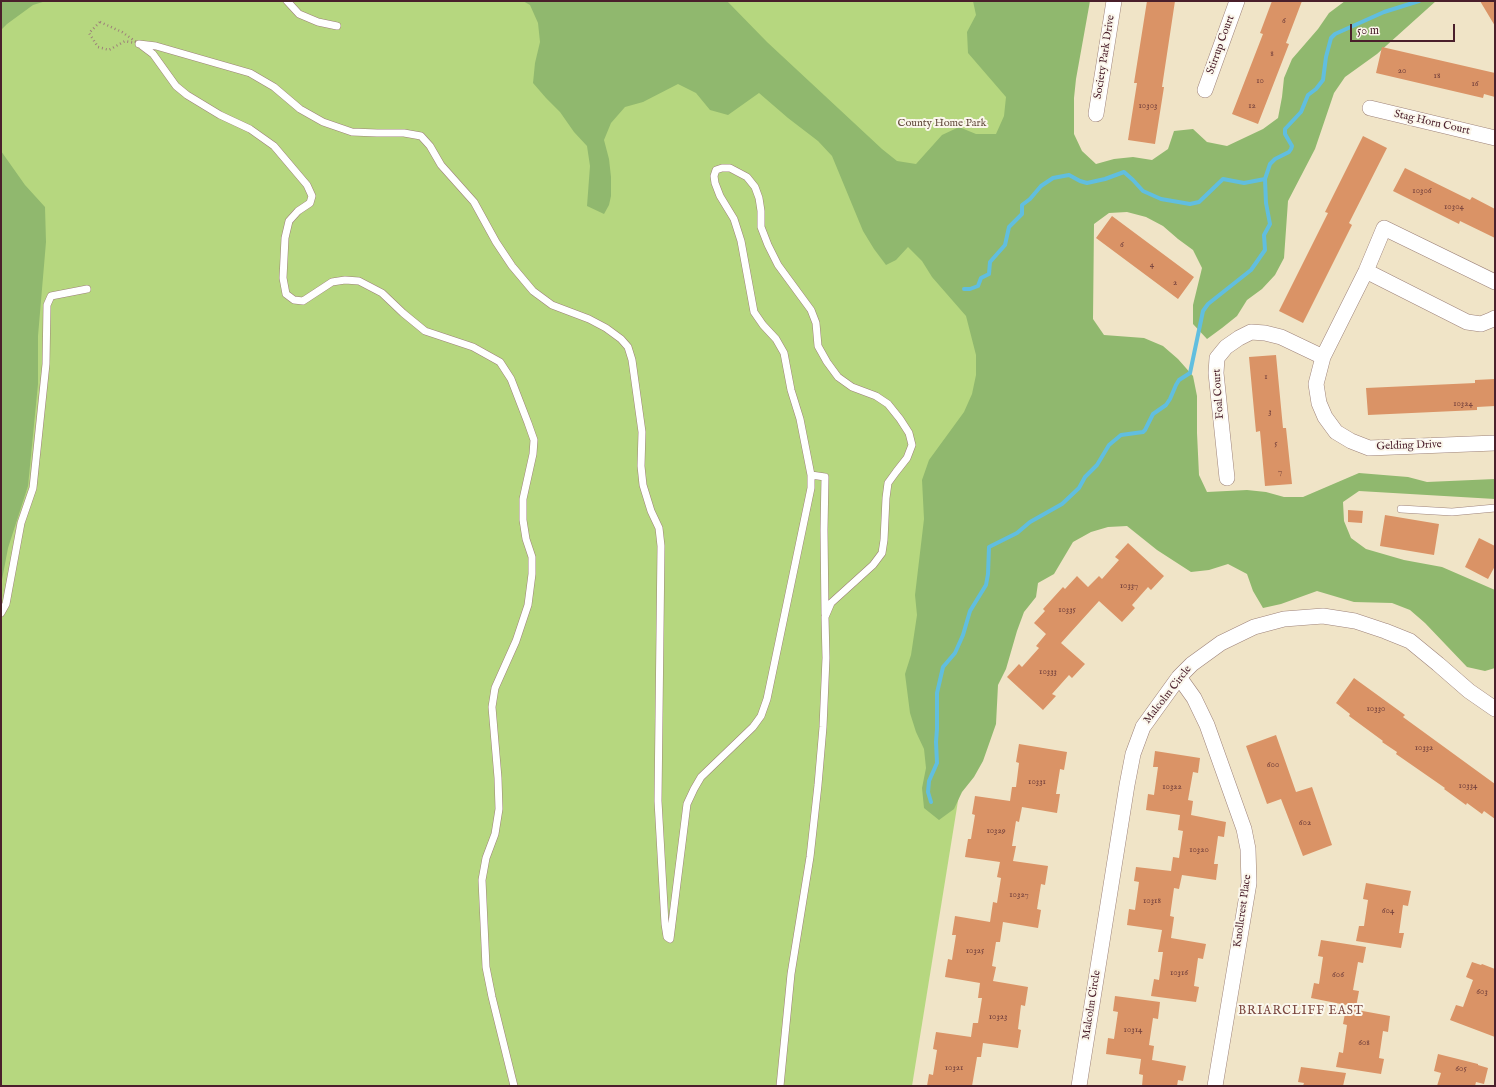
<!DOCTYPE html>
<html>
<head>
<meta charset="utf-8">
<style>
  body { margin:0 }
  #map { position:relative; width:1496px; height:1087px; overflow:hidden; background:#f0e4c7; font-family:"IM FELL English",serif }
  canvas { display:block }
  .frame { position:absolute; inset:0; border:2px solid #4a1f2b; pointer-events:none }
  .scale { position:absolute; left:1350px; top:24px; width:105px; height:18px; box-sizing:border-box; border:2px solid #4a1f2b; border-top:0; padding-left:5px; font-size:12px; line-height:14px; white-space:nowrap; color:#4a1f2b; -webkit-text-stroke:3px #fbf7ec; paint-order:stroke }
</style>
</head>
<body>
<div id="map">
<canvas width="1496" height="1087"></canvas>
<div class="frame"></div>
<div class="scale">50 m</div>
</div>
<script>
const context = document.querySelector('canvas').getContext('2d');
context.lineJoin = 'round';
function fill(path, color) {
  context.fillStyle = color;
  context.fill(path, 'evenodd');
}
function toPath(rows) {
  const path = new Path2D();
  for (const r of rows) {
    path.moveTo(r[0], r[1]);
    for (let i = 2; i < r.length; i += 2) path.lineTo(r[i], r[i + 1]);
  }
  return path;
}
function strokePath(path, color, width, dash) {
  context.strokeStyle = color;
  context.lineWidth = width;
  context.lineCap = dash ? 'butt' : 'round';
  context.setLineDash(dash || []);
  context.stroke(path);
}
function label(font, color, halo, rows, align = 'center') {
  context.font = font + ' "IM FELL English",serif';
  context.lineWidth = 4;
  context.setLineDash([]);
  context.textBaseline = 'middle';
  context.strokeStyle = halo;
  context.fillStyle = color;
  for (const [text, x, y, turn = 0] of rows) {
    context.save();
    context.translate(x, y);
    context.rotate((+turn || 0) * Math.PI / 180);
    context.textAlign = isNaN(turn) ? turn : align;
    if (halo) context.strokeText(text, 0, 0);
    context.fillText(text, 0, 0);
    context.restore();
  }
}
const green = toPath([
  [1,1,1087,1,912,1086,1,1086]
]);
const forest = toPath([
  [1,1,46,1,33,5,7,24,1,30],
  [523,1,727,1,767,42,882,149,897,161,916,164,942,135,959,127,976,134,996,134,1004,116,1006,97,968,53,967,32,976,15,973,1,1090,1,1076,79,1074,98,1074,134,1082,151,1096,164,1114,159,1133,157,1152,160,1168,149,1174,131,1193,129,1207,142,1227,146,1263,129,1278,118,1282,97,1284,78,1292,59,1318,29,1329,13,1345,1,1436,1,1377,54,1345,77,1334,93,1315,149,1288,201,1284,258,1275,275,1262,289,1247,300,1237,316,1222,328,1207,339,1193,324,1193,305,1202,268,1193,250,1178,239,1163,226,1146,217,1127,212,1109,213,1094,224,1093,319,1104,335,1144,338,1163,346,1178,359,1193,376,1197,396,1197,433,1199,475,1207,492,1247,490,1266,492,1284,497,1303,497,1359,473,1408,477,1427,482,1495,479,1495,499,1359,491,1343,502,1344,521,1351,538,1366,549,1404,560,1442,567,1495,590,1495,668,1485,671,1467,667,1425,623,1410,610,1392,603,1354,602,1317,591,1281,604,1263,608,1253,591,1247,574,1228,564,1209,570,1191,572,1157,550,1127,526,1108,527,1091,532,1073,542,1054,574,1038,583,1036,597,1024,612,1017,631,1006,669,998,685,996,724,983,761,974,777,962,792,954,809,939,820,924,808,922,788,926,768,924,749,916,732,910,713,905,674,911,655,917,615,915,595,924,519,922,480,929,460,964,412,972,394,976,375,976,355,966,316,932,277,922,261,908,247,896,260,886,265,874,249,863,231,832,156,818,141,788,118,759,93,728,115,710,110,696,93,678,84,643,102,625,107,611,123,604,140,609,159,611,177,611,196,609,205,604,214,587,206,590,166,587,146,574,132,560,112,546,98,533,83,535,63,540,42,538,23,530,5],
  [1,151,25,185,45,207,46,242,38,336,38,384,28,486,8,548,1,585]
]);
const stream = toPath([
  [964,289,970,289,978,286,981,278,989,274,990,262,1005,245,1009,227,1022,214,1022,205,1030,199,1041,186,1053,178,1069,175,1080,181,1087,183,1105,179,1124,172,1133,180,1143,191,1161,199,1190,204,1199,202,1223,179,1244,183,1265,179],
  [931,802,928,792,929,781,937,763,936,742,937,729,937,693,943,667,955,653,963,635,970,611,986,585,988,574,989,547,1017,533,1030,522,1062,504,1079,488,1085,477,1097,465,1109,445,1121,435,1143,432,1145,430,1153,414,1166,405,1170,399,1176,385,1179,380,1190,373,1203,311,1208,304,1251,270,1265,250,1264,235,1270,224,1266,203,1265,179,1270,164,1275,159,1289,152,1291,149,1292,146,1285,134,1285,129,1301,112,1308,95,1316,89,1323,80,1326,57,1331,38,1335,34,1384,12,1419,1]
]);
const building = toPath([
  [1147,1,1175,1,1162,87,1164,87,1155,144,1128,140,1137,83,1134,83],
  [1272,1,1302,1,1286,43,1289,44,1258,124,1232,114,1263,34,1260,33],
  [1480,1,1495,1,1495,26],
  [1382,47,1495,73,1495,97,1484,94,1483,98,1376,73],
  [1363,136,1387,148,1349,223,1352,225,1303,323,1279,311,1328,213,1325,212],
  [1405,168,1470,200,1472,197,1495,209,1495,238,1460,221,1459,224,1393,191],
  [1112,216,1194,277,1178,299,1096,238],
  [1276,355,1283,428,1286,428,1292,484,1265,486,1260,431,1256,432,1249,357],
  [1495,379,1495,406,1477,407,1477,410,1368,415,1366,388,1475,383,1475,380],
  [1348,510,1363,511,1362,523,1348,522],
  [1385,515,1439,524,1434,555,1380,546],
  [1479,538,1495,546,1495,566,1488,579,1465,567],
  [1128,543,1164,576,1151,590,1148,587,1132,605,1135,608,1122,622,1099,601,1061,643,1085,664,1072,678,1069,675,1052,694,1056,696,1043,710,1007,677,1019,664,1022,667,1039,648,1036,646,1046,634,1034,623,1045,611,1043,609,1063,587,1065,589,1077,576,1088,587,1099,576,1102,579,1119,560,1115,557],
  [1354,678,1405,715,1403,717,1495,784,1495,819,1484,811,1482,814,1467,803,1466,805,1444,789,1445,788,1396,754,1397,752,1382,742,1383,741,1349,716,1350,714,1336,703],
  [1276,735,1296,792,1312,787,1332,845,1303,856,1281,799,1267,804,1246,746],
  [1019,744,1067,752,1064,770,1060,769,1056,794,1060,794,1057,813,1022,807,1019,822,1016,821,1012,846,1016,846,1013,861,1048,866,1045,885,1041,884,1037,909,1041,910,1038,928,1003,922,1000,942,996,942,992,966,996,967,993,981,1028,987,1025,1006,1021,1005,1018,1029,1021,1030,1018,1048,983,1043,981,1057,977,1057,972,1086,927,1086,929,1074,933,1075,937,1050,933,1049,936,1032,971,1037,973,1023,978,1023,982,998,978,998,980,983,945,977,948,959,952,960,956,935,952,935,955,916,990,922,993,902,997,903,1001,878,997,877,1000,862,965,857,968,839,971,839,975,815,972,814,975,796,1010,801,1012,787,1016,787,1019,763,1016,762],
  [1155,751,1200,758,1198,773,1193,772,1188,800,1193,801,1191,815,1226,822,1224,837,1218,836,1214,864,1218,864,1216,880,1182,875,1179,889,1174,888,1170,916,1174,917,1171,938,1206,944,1203,959,1198,958,1194,986,1199,987,1196,1002,1151,996,1154,979,1159,980,1163,952,1158,952,1162,930,1127,925,1129,909,1135,910,1139,882,1134,881,1136,867,1171,871,1173,857,1179,858,1183,831,1178,830,1180,815,1146,810,1148,794,1154,795,1158,767,1153,767],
  [1366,883,1411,891,1408,906,1403,905,1399,933,1404,933,1401,948,1356,941,1359,926,1364,926,1368,900,1363,899],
  [1321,940,1366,947,1363,963,1358,962,1353,990,1359,991,1356,1007,1311,998,1314,983,1319,984,1323,957,1318,956],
  [1472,962,1481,965,1482,964,1495,969,1495,1037,1450,1020,1456,1005,1463,1007,1473,980,1466,977],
  [1115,996,1160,1002,1158,1019,1153,1018,1149,1045,1154,1046,1152,1060,1186,1066,1183,1081,1178,1080,1177,1086,1142,1086,1143,1075,1139,1074,1141,1059,1106,1054,1108,1038,1114,1039,1118,1012,1113,1011],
  [1346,1008,1390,1016,1388,1032,1383,1031,1379,1058,1384,1059,1381,1074,1336,1067,1339,1052,1343,1053,1347,1025,1343,1024],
  [1438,1054,1478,1064,1478,1065,1488,1068,1484,1084,1476,1082,1475,1086,1437,1086,1441,1073,1434,1071],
  [1301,1067,1346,1073,1343,1086,1303,1086,1304,1083,1298,1082]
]);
const path = toPath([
  [100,22,122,32,139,44,125,41,109,50,98,47,89,33,100,22]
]);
const lane = toPath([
  [287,1,299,14,318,22,337,26],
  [139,44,156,46,250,73,274,87,300,109,323,122,352,132,377,133,404,133,421,136,430,146,441,165,474,202,496,242,512,266,533,291,552,305,589,319,606,328,621,339,628,347,632,360,642,432,641,466,643,485,651,511,659,528,661,546,658,801,665,924,667,937,670,939,687,804,694,789,701,777,753,727,761,716,767,699,811,488,811,475,800,419,791,390,784,353,776,339,763,325,754,312,741,241,734,219,720,196,715,183,714,176,716,170,722,168,730,168,747,177,755,187,759,198,761,211,761,227,768,245,778,265,811,310,816,323,818,346,827,362,838,377,852,387,876,396,888,404,900,419,909,433,912,445,907,458,896,472,888,483,886,498,884,540,882,553,873,565,831,603,825,617,826,658,823,727,818,785,810,857,791,974,780,1086],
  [141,45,153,54,176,86,187,95,220,115,250,129,274,146,307,185,312,196,310,203,298,211,289,221,285,238,283,278,286,294,294,300,303,301,332,282,345,280,359,281,382,293,403,313,425,331,473,347,500,362,511,379,528,423,534,440,533,454,523,499,523,520,526,539,532,557,532,574,528,605,516,641,495,688,492,707,498,778,499,809,495,834,486,858,482,880,486,967,492,997,514,1086],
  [811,475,825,477,824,530,825,614],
  [1401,509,1452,512,1495,508],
  [1,613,6,604,21,523,33,488,46,364,47,305,51,296,87,289]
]);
const street = toPath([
  [1205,90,1237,1],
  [1370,108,1495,138],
  [1096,114,1114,1],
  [1366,271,1467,322,1481,324,1491,320,1495,318],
  [1495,282,1384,228,1366,271,1323,357,1316,384,1319,403,1325,417,1336,432,1351,441,1369,448,1495,443],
  [1227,478,1216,373,1217,358,1226,347,1239,338,1251,332,1265,333,1281,337,1323,357],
  [1179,677,1194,698,1207,725,1244,829,1248,849,1249,883,1215,1086],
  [1079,1086,1127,785,1133,754,1143,727,1179,677,1192,664,1221,643,1254,627,1284,619,1323,616,1355,621,1385,631,1410,641,1438,664,1469,691,1495,709]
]);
const numberNames = [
  ["6",1284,21],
  ["8",1272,54],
  ["20",1402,71],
  ["18",1437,76],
  ["10",1260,81],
  ["16",1475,84],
  ["10303",1148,106],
  ["12",1252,106],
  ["10306",1422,191],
  ["10304",1454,207],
  ["6",1122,245],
  ["4",1152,265],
  ["2",1175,283],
  ["1",1266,377],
  ["10324",1463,404],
  ["3",1270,412],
  ["5",1276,444],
  ["7",1280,472],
  ["10337",1129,586],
  ["10335",1067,610],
  ["10333",1048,672],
  ["10330",1376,709],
  ["10332",1424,748],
  ["600",1273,765],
  ["10331",1037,782],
  ["10334",1468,786],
  ["10322",1172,787],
  ["602",1305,823],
  ["10329",996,831],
  ["10320",1199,850],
  ["10327",1019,895],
  ["10318",1152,901],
  ["604",1388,911],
  ["10325",975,951],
  ["10316",1179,973],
  ["606",1338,975],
  ["603",1482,992],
  ["10323",998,1017],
  ["10314",1133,1030],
  ["608",1364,1043],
  ["10321",954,1068],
  ["605",1461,1069]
];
const streetNames = [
  ["Stirrup Court",1221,45,-70],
  ["Society Park Drive",1105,57,-81],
  ["Stag Horn Court",1432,123,13],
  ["Foal Court",1219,394,-94],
  ["Gelding Drive",1409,446,-2],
  ["Malcolm Circle",1168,695,-52],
  ["Knollcrest Place",1243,911,-82],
  ["Malcolm Circle",1092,1005,-81]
];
const parkNames = [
  ["County Home Park",942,124]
];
const neighbourhoodNames = [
  ["BRIARCLIFF EAST",1301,1012]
];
fill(green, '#b6d77f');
fill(forest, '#90b86e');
strokePath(stream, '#61bedf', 4);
fill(building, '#da9366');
strokePath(lane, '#9d8279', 8);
strokePath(street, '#9d8279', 16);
strokePath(path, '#9d8279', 2.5, [1, 3]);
strokePath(lane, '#fff', 7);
strokePath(street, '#fff', 15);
label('9px', '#6e3c3a', null, numberNames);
label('11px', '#4a1f2b', '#fbf7ec', streetNames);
label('11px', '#654d40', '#fbf7ec', parkNames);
context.letterSpacing = '1px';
label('12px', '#7c4840', '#fbf7ec', neighbourhoodNames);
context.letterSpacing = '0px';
</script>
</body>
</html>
